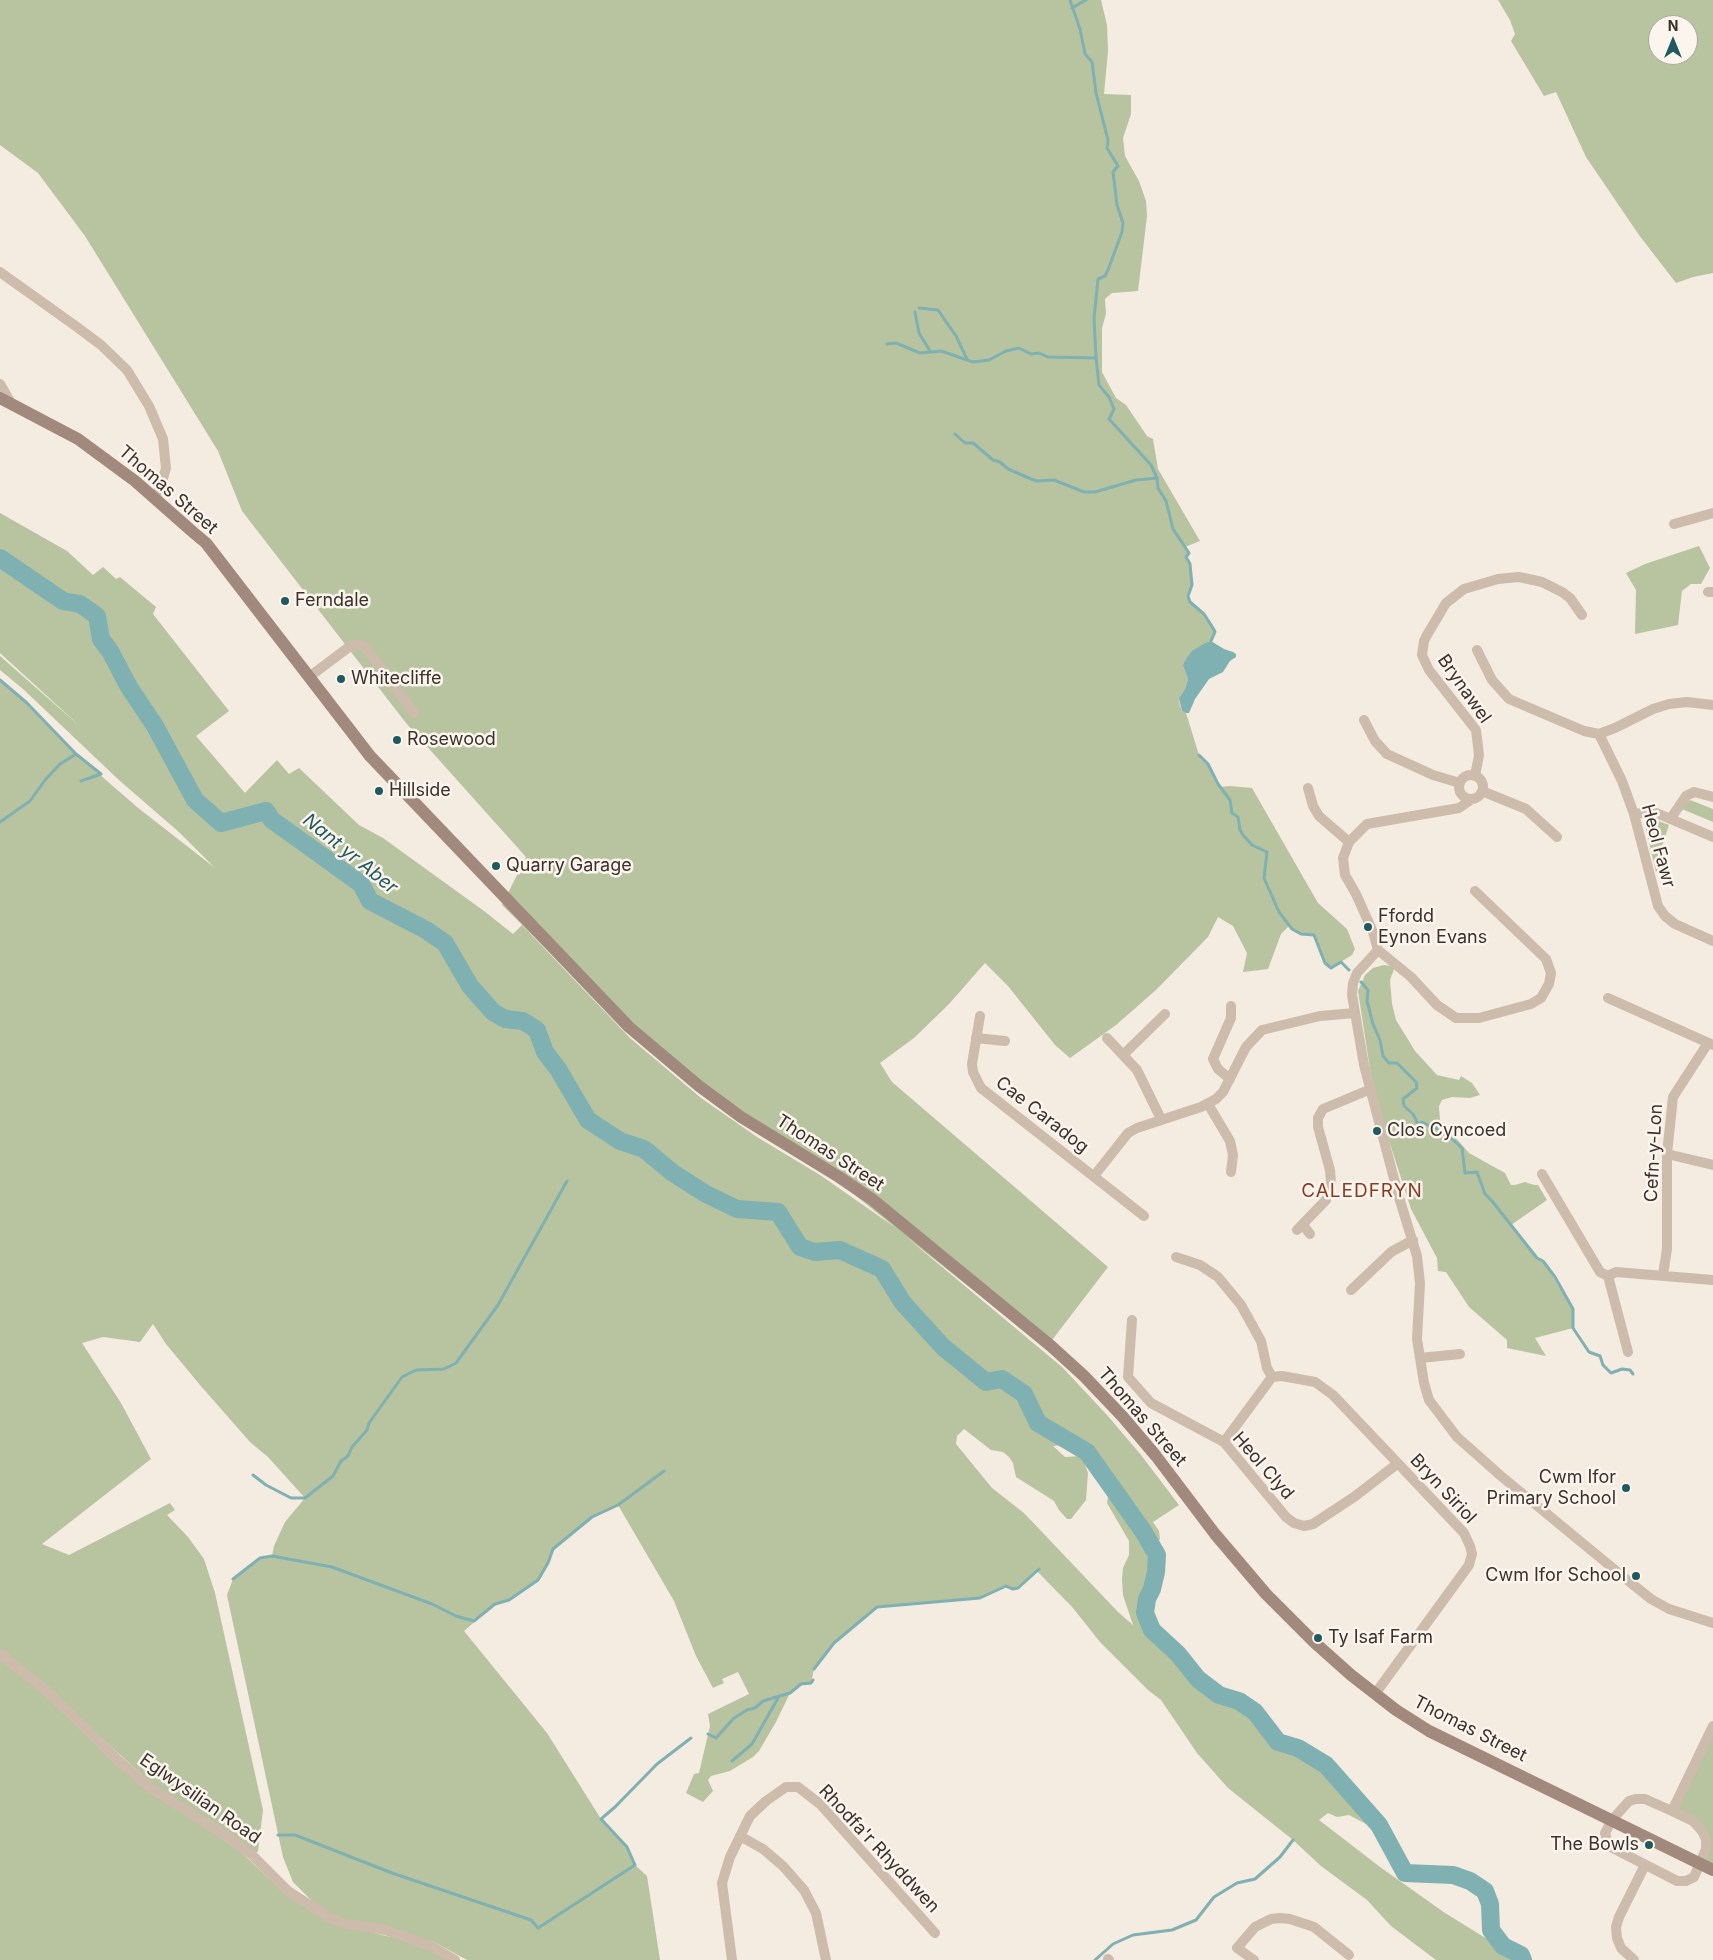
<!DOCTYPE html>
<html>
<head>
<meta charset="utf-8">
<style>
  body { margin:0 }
  #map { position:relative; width:1713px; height:1960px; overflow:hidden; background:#f4ebe1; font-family:Inter,sans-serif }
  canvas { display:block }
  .north { position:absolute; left:1648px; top:15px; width:50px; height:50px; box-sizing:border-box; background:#fbf5ee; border:1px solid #aea6a0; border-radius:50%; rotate:0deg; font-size:14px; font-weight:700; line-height:20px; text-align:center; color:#3b302b }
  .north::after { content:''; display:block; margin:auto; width:18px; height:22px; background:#1f5a5e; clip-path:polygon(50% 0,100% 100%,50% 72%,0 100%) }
</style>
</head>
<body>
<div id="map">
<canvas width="1713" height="1960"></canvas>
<div class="north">N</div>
</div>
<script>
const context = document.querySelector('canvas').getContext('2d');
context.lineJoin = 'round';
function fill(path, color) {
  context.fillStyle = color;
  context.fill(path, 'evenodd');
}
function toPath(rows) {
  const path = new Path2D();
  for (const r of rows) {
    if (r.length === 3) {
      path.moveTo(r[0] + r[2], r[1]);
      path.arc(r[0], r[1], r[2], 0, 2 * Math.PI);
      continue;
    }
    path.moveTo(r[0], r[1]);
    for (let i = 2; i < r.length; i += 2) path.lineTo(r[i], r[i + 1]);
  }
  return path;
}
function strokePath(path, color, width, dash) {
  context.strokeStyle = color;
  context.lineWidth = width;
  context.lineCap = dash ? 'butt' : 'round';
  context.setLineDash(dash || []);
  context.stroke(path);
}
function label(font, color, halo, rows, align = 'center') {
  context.font = font + ' Inter,sans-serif';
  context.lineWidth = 5;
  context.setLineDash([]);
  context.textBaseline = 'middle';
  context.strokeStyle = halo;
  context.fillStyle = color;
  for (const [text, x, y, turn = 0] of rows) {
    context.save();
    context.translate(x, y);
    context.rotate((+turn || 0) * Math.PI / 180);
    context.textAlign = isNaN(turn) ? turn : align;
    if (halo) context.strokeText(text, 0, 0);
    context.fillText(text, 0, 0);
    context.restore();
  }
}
const green = toPath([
  [0,0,1101,0,1107,25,1108,51,1104,94,1131,95,1131,114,1123,138,1125,156,1139,181,1146,201,1147,216,1138,291,1112,293,1105,299,1106,314,1102,328,1102,372,1116,398,1126,405,1147,436,1153,439,1158,469,1200,541,1185,547,1189,553,1186,557,1190,564,1192,585,1188,596,1190,602,1204,614,1215,632,1211,641,1207,642,1183,666,1188,679,1185,689,1179,698,1180,705,1182,711,1186,713,1199,755,1208,764,1220,787,1230,786,1252,788,1318,903,1347,929,1355,949,1352,955,1331,968,1325,963,1314,936,1301,934,1289,926,1281,934,1268,969,1243,972,1247,953,1233,926,1218,917,1208,937,1156,990,1116,1025,1070,1058,1055,1045,1008,986,985,963,949,1004,914,1038,880,1063,892,1082,1108,1267,1046,1348,905,1236,1062,1367,1107,1415,1141,1455,1179,1505,1153,1522,1159,1531,1160,1539,1153,1549,1157,1555,1156,1572,1152,1589,1147,1599,1145,1613,1152,1630,1178,1654,1198,1679,1219,1695,1239,1701,1255,1712,1278,1742,1298,1748,1326,1765,1379,1825,1383,1833,1349,1815,1337,1817,1328,1813,1319,1820,1380,1867,1445,1913,1492,1942,1521,1955,1523,1960,1436,1960,1391,1926,1367,1900,1321,1866,1293,1840,1228,1788,1197,1753,1161,1700,1148,1690,1100,1642,1073,1608,1037,1571,1018,1588,1013,1589,1006,1586,980,1598,876,1607,834,1643,814,1669,811,1683,801,1684,790,1693,776,1722,759,1751,753,1757,730,1771,711,1776,708,1780,713,1791,703,1802,686,1793,694,1774,699,1773,710,1726,708,1714,749,1694,738,1672,722,1679,724,1683,713,1688,696,1656,674,1601,618,1505,592,1517,553,1549,548,1563,538,1580,509,1600,495,1604,464,1631,547,1733,601,1819,627,1847,635,1865,647,1876,660,1960,467,1960,434,1942,340,1918,329,1913,313,1902,293,1882,283,1857,227,1595,233,1579,260,1558,272,1556,274,1546,285,1522,305,1498,268,1457,250,1442,200,1385,166,1344,153,1324,140,1342,103,1337,82,1343,121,1403,151,1459,42,1544,69,1555,170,1503,175,1510,167,1515,188,1537,204,1559,215,1593,263,1810,258,1851,255,1854,151,1783,105,1741,0,1649,0,680,27,703,76,754,137,807,215,868,180,833,120,781,23,689,0,670,0,656,83,729,0,653,0,513,67,551,93,575,103,567,116,579,120,577,156,607,153,614,229,711,196,736,245,793,277,760,289,774,299,768,359,825,383,838,484,911,513,934,522,925,630,1038,701,1098,757,1137,820,1175,896,1228,846,1188,648,1050,502,905,526,857,406,723,242,511,218,451,85,236,38,173,0,145],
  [964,1429,991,1450,1003,1452,1009,1457,1013,1463,1016,1477,1054,1501,1059,1510,1067,1519,1071,1519,1086,1500,1088,1473,1082,1456,1065,1457,1053,1446,1073,1444,1087,1452,1110,1485,1107,1503,1129,1541,1129,1555,1123,1568,1122,1579,1123,1595,1133,1625,1118,1612,1024,1513,992,1488,956,1444,957,1436],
  [1498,0,1713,0,1713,273,1693,277,1676,283,1639,235,1586,157,1556,92,1544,96,1511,41,1515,34,1510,20],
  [1658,25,1688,25,1688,55,1658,55],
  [1699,546,1710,568,1701,584,1691,584,1682,591,1678,625,1635,634,1636,590,1626,573,1645,564],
  [1690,800,1713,809,1713,822,1682,809,1684,805],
  [1656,820,1669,825,1662,846,1667,869,1656,872,1646,829,1647,824],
  [1384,965,1395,967,1390,980,1392,1004,1396,1020,1415,1051,1437,1075,1459,1080,1461,1076,1472,1083,1480,1095,1470,1098,1452,1097,1442,1100,1439,1106,1440,1120,1469,1153,1505,1173,1511,1185,1515,1185,1525,1182,1534,1185,1538,1185,1547,1200,1511,1225,1537,1258,1543,1261,1573,1309,1573,1328,1535,1338,1546,1356,1507,1348,1507,1340,1469,1307,1446,1272,1438,1271,1437,1258,1411,1209,1382,1119,1370,1069,1358,991,1365,975,1373,968],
  [0,1660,20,1673,148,1790,239,1850,268,1878,334,1924,400,1939,429,1949,446,1960,0,1960],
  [1713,1726,1713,1870,1699,1863,1706,1849,1702,1831,1672,1811]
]);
const water = toPath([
  [1211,641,1224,649,1233,652,1236,654,1236,657,1230,661,1223,672,1209,679,1195,699,1189,713,1186,713,1182,711,1179,698,1185,689,1188,679,1183,666,1185,661,1192,651,1207,642]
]);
const stream = toPath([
  [1070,0,1080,29,1085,54,1092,62,1096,93,1108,140,1107,148,1118,166,1113,172,1117,205,1123,223,1122,232,1108,270,1105,276,1098,279,1094,318,1096,358,1099,385,1109,397,1114,409,1109,419,1151,465,1157,478,1158,488,1166,501,1173,529,1189,553,1186,557,1190,564,1192,585,1188,596,1190,602,1204,614,1213,628,1215,632,1211,641],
  [1072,8,1086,0],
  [919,308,938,310,956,336,967,359],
  [915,312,919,333,930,351],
  [887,344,896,343,920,353,941,351,973,362,989,360,1006,351,1019,348,1031,354,1039,353,1048,357,1096,358],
  [955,434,965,443,973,443,993,460,1000,462,1008,469,1031,479,1037,481,1054,480,1084,492,1095,492,1136,480,1157,478],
  [0,680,27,703,76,754,101,774,81,781],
  [1199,755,1208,764,1218,784,1230,800,1232,813,1238,817,1240,830,1243,835,1252,845,1267,852,1264,878,1279,912,1292,929,1301,934,1314,935,1325,963,1331,968,1341,962,1349,970],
  [0,822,30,801,45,780,60,764,76,754],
  [1361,982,1368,990,1367,1001,1373,1024,1380,1040,1383,1056,1389,1063,1397,1063,1416,1082,1417,1088,1403,1099,1404,1106,1413,1114,1418,1124,1422,1122,1434,1128,1441,1129,1462,1148,1465,1173,1477,1172,1485,1194,1492,1201,1537,1258,1543,1261,1555,1277,1573,1309,1573,1328,1589,1352,1600,1356,1603,1365,1611,1373,1622,1369,1630,1370,1633,1374],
  [253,1475,266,1485,291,1498,305,1498,333,1476,341,1461,348,1456,352,1447,367,1430,369,1423,402,1377,416,1370,444,1369,456,1363,498,1305,567,1181],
  [233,1579,260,1558,272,1556,332,1567,432,1604,456,1616,474,1621,495,1604,509,1600,538,1580,548,1563,553,1549,592,1517,618,1505,664,1471],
  [814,1669,834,1643,877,1607,980,1598,1006,1586,1013,1589,1018,1588,1039,1569],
  [708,1734,716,1738,734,1718,747,1710,755,1708,763,1701,790,1693,801,1684,811,1683,813,1680],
  [732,1761,752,1744,778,1698],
  [278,1835,295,1835,392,1873,531,1920,538,1928,635,1865,627,1847,601,1819,615,1807,657,1764,691,1738],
  [1095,1960,1113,1944,1133,1935,1172,1930,1196,1920,1214,1897,1237,1883,1255,1879,1280,1857,1293,1840]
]);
const river = toPath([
  [0,558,63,601,80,604,97,616,101,639,110,651,129,687,155,726,195,800,221,823,266,811,272,820,361,884,370,901,426,930,445,943,470,986,493,1012,505,1019,523,1021,537,1030,545,1052,558,1069,588,1120,620,1141,644,1149,673,1173,706,1194,737,1209,778,1212,800,1247,815,1252,840,1250,882,1269,903,1303,943,1347,986,1382,1002,1379,1024,1394,1038,1423,1087,1452,1143,1531,1157,1555,1156,1572,1152,1589,1147,1599,1145,1613,1152,1630,1178,1654,1198,1679,1219,1695,1239,1701,1255,1712,1278,1742,1298,1748,1326,1765,1379,1825,1405,1873,1453,1875,1470,1881,1485,1891,1490,1904,1491,1930,1503,1946,1521,1955,1523,1960]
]);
const minor = toPath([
  [0,272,77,327,101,345,127,370,149,406,163,439,166,468,160,489,153,497],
  [0,384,11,403],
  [1674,524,1713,513],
  [1708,592,1713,592],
  [1477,650,1492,680,1509,699,1584,731,1599,734,1615,728,1653,709,1669,704,1687,702,1713,705],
  [309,677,349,647,353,645,362,645,366,648,414,713],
  [1364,720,1375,741,1387,754,1433,775,1460,783],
  [1599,734,1622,781,1634,814,1658,906,1665,916,1675,924,1713,941],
  [1471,787,12],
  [1475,776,1479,755,1476,730,1429,670,1422,655,1424,641,1427,635,1446,603,1464,589,1498,579,1519,577,1542,582,1562,592,1570,598,1582,615],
  [1308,788,1313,806,1319,816,1349,842],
  [1482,791,1526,809,1557,837],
  [1634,814,1654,812,1713,837],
  [1671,818,1686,796,1694,792,1713,797],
  [1378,950,1357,973,1353,983,1352,995,1364,1065,1398,1194,1417,1256,1420,1283,1417,1339,1424,1383,1429,1400,1457,1437,1501,1476,1626,1579,1651,1599,1669,1609,1713,1623],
  [1378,950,1411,977,1437,1005,1456,1018,1479,1018,1531,1004,1541,998,1549,984,1551,973,1546,959,1475,891],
  [1378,950,1373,932,1356,894,1345,875,1343,858,1349,842,1367,824,1459,808,1472,799],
  [1608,998,1713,1045],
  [980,1016,972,1064,973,1072,981,1088,1144,1216],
  [976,1038,1005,1041],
  [1107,1038,1137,1070,1161,1119],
  [1123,1055,1165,1014],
  [1230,1079,1218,1069,1213,1059,1231,1018,1231,1006],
  [1208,1104,1230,1141,1233,1155,1231,1172],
  [1667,1154,1713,1165],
  [1542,1174,1600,1272,1608,1276],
  [1094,1176,1128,1133,1137,1128,1201,1107,1216,1099,1223,1092,1246,1047,1262,1030,1320,1016,1355,1013],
  [1303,1225,1310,1234],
  [1297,1230,1326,1200,1331,1183,1330,1170,1318,1127,1318,1118,1323,1109,1371,1089],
  [1176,1257,1200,1265,1218,1277,1241,1305,1261,1341,1267,1368,1272,1377],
  [1663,1275,1667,1249,1667,1154,1673,1097,1708,1043],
  [1608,1276,1616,1272,1713,1280],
  [1608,1276,1628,1352],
  [1351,1290,1391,1252,1413,1240],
  [1132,1320,1128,1377,1151,1403,1224,1442,1286,1517,1294,1523,1304,1526,1313,1524,1354,1497,1397,1464],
  [1420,1358,1460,1354],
  [1272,1377,1282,1376,1315,1382,1333,1395,1464,1533,1470,1546,1472,1554,1469,1565,1375,1694],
  [1224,1442,1272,1377],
  [0,1654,48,1692,120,1762,149,1787,233,1840,251,1854,288,1891,328,1917,342,1923,386,1930,405,1937,433,1947,455,1960],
  [1636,1799,1645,1799,1672,1811,1693,1821,1702,1831,1706,1839,1706,1849,1694,1877,1686,1881,1677,1881,1609,1846,1605,1833,1612,1820,1629,1801,1636,1799],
  [1672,1811,1713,1726],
  [740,1836,763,1849,783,1866,804,1890,816,1913,826,1960],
  [1108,1959,1109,1960],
  [732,1960,722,1883,730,1857,750,1816,766,1801,786,1787,798,1787,820,1804,935,1933],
  [1254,1960,1237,1948,1255,1927,1271,1919,1280,1918,1290,1919,1314,1927,1349,1955],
  [1634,1960,1621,1948,1617,1938,1616,1927,1619,1917,1645,1865]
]);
const secondary = toPath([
  [0,398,78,439,135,481,194,533,206,543,370,756,629,1027,699,1086,741,1117,839,1177,873,1200,1051,1346,1084,1376,1123,1417,1156,1456,1215,1534,1266,1594,1314,1642,1351,1675,1396,1710,1429,1731,1713,1870]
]);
const markers = [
  [285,601,5,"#1f5a5e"],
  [341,679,5,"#1f5a5e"],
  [397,740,5,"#1f5a5e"],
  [379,791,5,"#1f5a5e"],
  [496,866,5,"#1f5a5e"],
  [1368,927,5,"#1f5a5e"],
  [1377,1131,5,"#1f5a5e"],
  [1626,1488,5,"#1f5a5e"],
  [1636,1576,5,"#1f5a5e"],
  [1318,1638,5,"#1f5a5e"],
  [1649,1845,5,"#1f5a5e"]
];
const streetNames = [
  ["Thomas Street",168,490,41],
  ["Brynawel",1464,689,55],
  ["Heol Fawr",1658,846,75],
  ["Cae Caradog",1042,1115,38],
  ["Thomas Street",830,1153,33],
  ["Cefn-y-Lon",1654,1153,-87],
  ["Thomas Street",1142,1417,49],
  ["Heol Clyd",1263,1466,49],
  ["Bryn Siriol",1443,1489,47],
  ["Thomas Street",1470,1729,27],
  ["Eglwysilian Road",200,1799,35],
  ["Rhodfa'r Rhyddwen",879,1849,47]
];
const poiNames = [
  ["Ferndale",295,601],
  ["Whitecliffe",351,679],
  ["Rosewood",407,740],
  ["Hillside",389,791],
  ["Quarry Garage",506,866],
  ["Ffordd",1378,917],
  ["Eynon Evans",1378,938],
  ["Clos Cyncoed",1387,1131],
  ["Cwm Ifor",1616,1478,"right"],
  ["Primary School",1616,1499,"right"],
  ["Cwm Ifor School",1626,1576,"right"],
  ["Ty Isaf Farm",1328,1638],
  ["The Bowls",1639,1845,"right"]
];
const waterNames = [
  ["Nant yr Aber",350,854,39]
];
const neighbourhoodNames = [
  ["CALEDFRYN",1362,1191]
];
fill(green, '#b8c4a0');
fill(water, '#7fb0b2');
strokePath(stream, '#7fb0b2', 3);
strokePath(river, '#7fb0b2', 18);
strokePath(minor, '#cdbbac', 10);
strokePath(secondary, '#a18a7d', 12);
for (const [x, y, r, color] of markers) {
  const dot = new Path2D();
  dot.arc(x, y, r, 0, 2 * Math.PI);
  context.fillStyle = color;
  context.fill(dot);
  strokePath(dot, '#fbf5ee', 2);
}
label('18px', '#3b302b', '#fbf5ee', streetNames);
label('18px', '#3b302b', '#fbf5ee', poiNames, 'left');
label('italic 19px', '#1f5a5e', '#fbf5ee', waterNames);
context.letterSpacing = '1px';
label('19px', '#8c3b22', '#fbf5ee', neighbourhoodNames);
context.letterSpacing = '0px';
</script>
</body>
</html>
